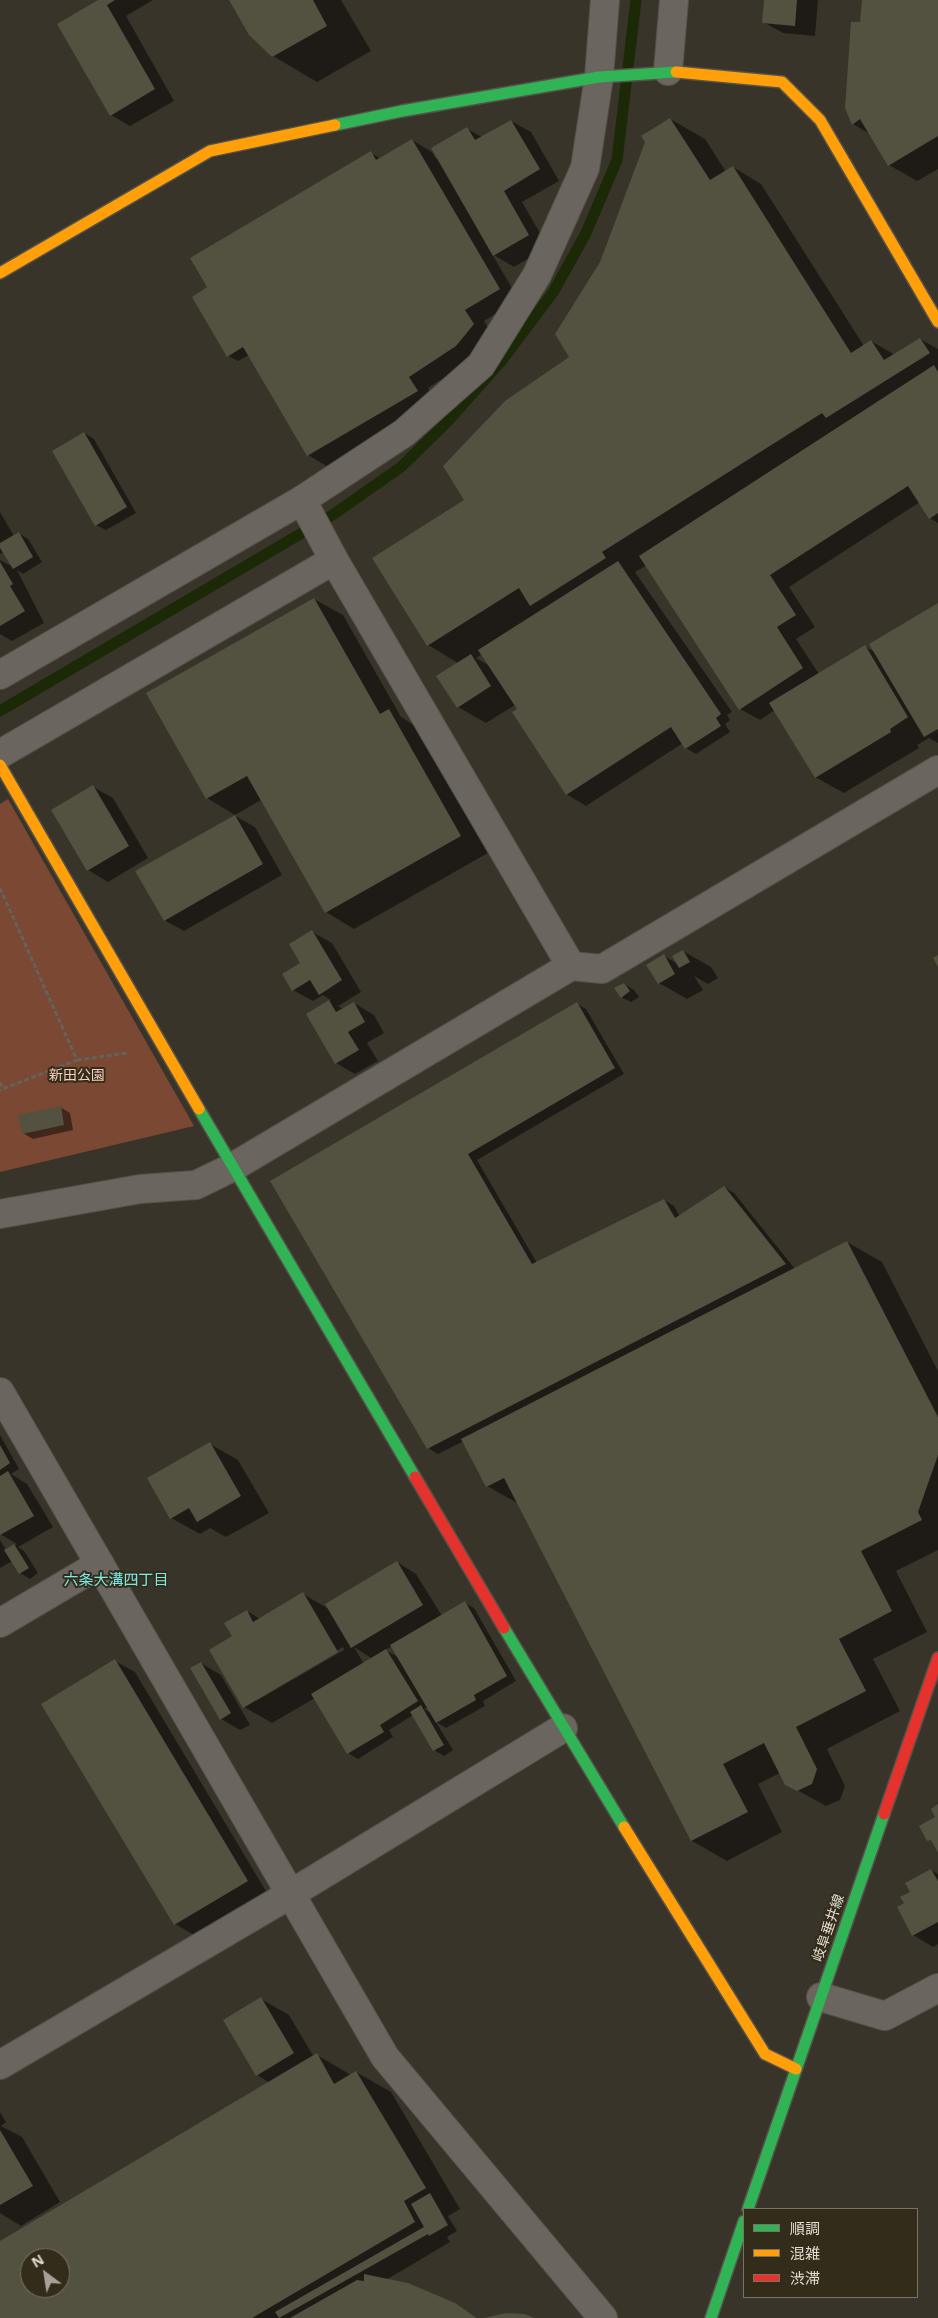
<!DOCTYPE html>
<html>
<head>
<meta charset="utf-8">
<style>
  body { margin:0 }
  #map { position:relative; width:938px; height:2318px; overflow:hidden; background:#39342a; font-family:"Open Sans","Noto Sans JP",sans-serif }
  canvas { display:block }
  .legend { position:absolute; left:743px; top:2208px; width:175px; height:90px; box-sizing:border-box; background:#342c1a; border:1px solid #7a7364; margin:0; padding:6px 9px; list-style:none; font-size:15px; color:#e2ddd2 }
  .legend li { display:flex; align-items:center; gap:10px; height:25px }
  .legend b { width:25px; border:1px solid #7a7364 }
  .north { position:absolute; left:20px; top:2248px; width:50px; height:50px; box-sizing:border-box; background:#342c1a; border:1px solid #7a7364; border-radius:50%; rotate:329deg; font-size:14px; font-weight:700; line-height:20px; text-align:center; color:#e2ddd2 }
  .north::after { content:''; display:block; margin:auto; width:18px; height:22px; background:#a7a297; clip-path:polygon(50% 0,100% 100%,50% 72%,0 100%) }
</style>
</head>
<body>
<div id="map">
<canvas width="938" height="2318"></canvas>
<ul class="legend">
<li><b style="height:6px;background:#30b455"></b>順調</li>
<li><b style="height:6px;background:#ff9f0a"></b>混雑</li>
<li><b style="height:6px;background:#e5322d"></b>渋滞</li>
</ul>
<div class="north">N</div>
</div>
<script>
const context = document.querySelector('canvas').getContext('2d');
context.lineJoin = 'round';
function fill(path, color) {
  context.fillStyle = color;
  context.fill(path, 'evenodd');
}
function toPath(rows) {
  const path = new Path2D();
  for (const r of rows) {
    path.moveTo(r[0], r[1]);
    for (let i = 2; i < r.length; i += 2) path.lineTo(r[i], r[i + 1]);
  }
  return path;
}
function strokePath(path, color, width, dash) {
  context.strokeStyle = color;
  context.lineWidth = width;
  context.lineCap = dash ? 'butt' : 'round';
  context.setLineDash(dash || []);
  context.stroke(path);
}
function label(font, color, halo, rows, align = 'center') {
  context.font = font + ' "Open Sans","Noto Sans JP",sans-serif';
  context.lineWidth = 4;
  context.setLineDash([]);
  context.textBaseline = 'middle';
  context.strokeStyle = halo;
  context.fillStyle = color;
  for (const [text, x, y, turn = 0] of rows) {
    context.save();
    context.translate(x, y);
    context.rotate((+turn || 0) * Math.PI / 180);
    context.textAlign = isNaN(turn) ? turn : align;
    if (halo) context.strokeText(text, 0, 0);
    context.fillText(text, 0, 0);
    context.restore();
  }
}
const green = toPath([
  [8,799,194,1126,0,1172,0,804]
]);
const shadow = toPath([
  [101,0,153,0,126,16,174,101,130,126,111,115],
  [231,0,341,0,371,51,317,82,273,56],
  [765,0,818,0,815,36,783,33,763,22],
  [863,0,938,0,938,169,917,181,889,165,870,134,853,124],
  [670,119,705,139,726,172,733,167,761,184,864,346,871,341,895,355,920,339,938,349,938,523,930,518,920,502,789,587,815,627,796,639,819,674,865,647,875,652,938,604,938,743,929,738,917,745,919,748,844,793,815,777,775,710,760,720,740,709,647,565,635,572,732,712,727,715,730,720,725,724,730,732,696,754,686,748,683,743,586,806,566,794,515,705,486,723,458,707,458,663,428,645,374,559,466,501,571,357,602,262],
  [482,654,490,666,476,658],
  [511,121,531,132,559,181,522,202,548,247,514,267,492,254,519,300,484,321,493,336,476,357,428,388,437,402,328,467,308,455,249,355,238,361,228,356,207,289,371,153,381,159,412,140,432,152,436,159,467,129,482,137],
  [84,433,94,439,136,513,106,530,96,525],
  [0,512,14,536,19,533,28,539,42,562,23,574,17,570,44,623,12,641,0,634,0,560,13,567,4,552,0,554],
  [314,599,343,615,401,717,417,727,488,853,354,929,326,912,261,800,235,815,207,798],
  [93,787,113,798,148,858,108,882,88,870],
  [235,816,255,827,282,875,184,931,164,920],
  [312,932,332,943,361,992,338,1006,343,1009,354,1003,374,1015,384,1033,367,1043,378,1061,355,1074,336,1063,307,1014,331,1000,323,995,313,1001,293,990],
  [683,951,711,967,718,978,708,984,694,976,703,990,687,999,659,983,664,956,678,964],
  [624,984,634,990,639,997,631,1002,621,997],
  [577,1004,586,1009,624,1074,477,1160,537,1263,664,1200,674,1206,680,1217,724,1187,734,1193,795,1269,847,1242,882,1262,938,1371,938,1550,896,1571,927,1632,873,1659,900,1711,827,1749,845,1786,840,1800,826,1806,786,1784,780,1773,758,1784,782,1832,727,1861,692,1841,519,1504,487,1486,464,1441,438,1454,428,1448,271,1182],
  [60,1107,70,1113,73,1130,33,1139,23,1133],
  [0,1435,19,1469,11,1474,27,1484,53,1527,18,1547,24,1551,38,1573,30,1579,20,1573,12,1561,0,1568,0,1540,6,1550,17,1544,0,1534],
  [210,1444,238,1460,269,1513,226,1537,210,1528,200,1534,171,1518],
  [397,1562,416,1574,442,1616,465,1603,474,1608,516,1681,483,1701,485,1706,446,1728,436,1722,453,1750,444,1756,434,1750,413,1715,389,1730,393,1737,358,1759,348,1753,315,1698,272,1723,244,1707,233,1636,247,1611,260,1619,303,1594,329,1609],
  [392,1646,400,1658,385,1650],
  [343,1647,344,1650,256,1701,256,1698],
  [354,1647,373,1659,364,1664],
  [428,1707,431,1713,424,1709],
  [115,1661,135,1672,267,1893,194,1935,175,1924],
  [201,1663,221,1675,250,1725,240,1730,221,1719],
  [931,1870,938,1874,938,1944,933,1947,913,1935,898,1908,905,1904,912,1892],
  [261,1999,289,2015,314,2057,317,2055,351,2075,356,2072,391,2092,460,2209,448,2216,457,2231,447,2237,450,2242,386,2280,454,2304,478,2318,0,2318,0,2243,270,2083,257,2075],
  [30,2258,60,2258,60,2288,30,2288],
  [0,2112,6,2122,1,2126,22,2137,60,2202,21,2226,0,2213]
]);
const stream = toPath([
  [0,711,334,514,401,467,449,420,503,359,554,291,586,233,617,160,636,0]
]);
const building = toPath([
  [98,0,115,0,107,5,155,89,110,116,57,24],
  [229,0,313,0,327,26,272,57,249,35],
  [764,0,797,0,795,26,762,23],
  [862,0,938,0,938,136,888,166,860,119,852,125,845,108,851,22,860,22],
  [670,118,710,180,733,166,851,353,871,340,884,360,920,338,930,353,826,418,822,413,602,552,606,558,530,606,519,588,427,646,372,558,464,500,443,466,505,401,569,357,555,334,600,262,645,142,641,136],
  [511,120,540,169,504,191,529,235,493,256,431,148,467,127,475,140],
  [412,139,500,289,465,310,474,324,456,346,409,377,418,391,307,456,243,347,227,357,192,297,207,287,190,258,371,151,376,160],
  [934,365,938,372,938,513,929,519,908,486,770,575,796,615,777,627,803,668,739,710,639,556],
  [84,432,127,507,95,526,52,451],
  [19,532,33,557,13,569,0,548,0,543],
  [618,561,721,714,716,718,721,726,685,749,671,727,566,795,512,712,517,709,478,650],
  [0,562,13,584,10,586,25,611,0,626],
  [314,598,380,714,389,709,461,836,325,913,247,776,206,799,146,693],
  [938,603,938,729,924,737,869,644],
  [865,645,908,717,890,729,891,732,815,778,769,703],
  [471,654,491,686,457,708,436,676],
  [93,785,129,846,87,871,51,810],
  [235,815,263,864,164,921,135,871],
  [312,930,342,980,319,995,310,980,292,991,282,974,300,963,289,944],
  [683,950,690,962,679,968,672,956],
  [664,954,675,974,658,984,646,965],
  [938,955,938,967,933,958],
  [624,983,630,991,621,998,614,988],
  [329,1000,336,1012,354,1002,365,1022,348,1032,359,1050,335,1064,306,1014],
  [577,1002,615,1068,468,1154,532,1264,664,1199,675,1218,724,1186,786,1264,427,1449,270,1181],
  [61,1106,64,1125,22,1134,18,1115],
  [847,1241,938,1417,938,1455,918,1512,922,1520,861,1551,892,1611,839,1639,866,1691,796,1727,817,1769,812,1784,797,1791,785,1785,764,1743,723,1764,748,1812,691,1841,504,1478,486,1487,461,1439],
  [210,1442,241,1496,197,1522,189,1508,170,1519,147,1478],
  [0,1445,10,1463,0,1470],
  [8,1471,34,1516,0,1535,0,1476],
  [14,1544,29,1568,19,1574,4,1550],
  [397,1561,423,1605,351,1648,325,1604],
  [303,1592,338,1652,243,1708,209,1650,232,1636,224,1623,247,1610,253,1622],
  [465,1601,507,1676,474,1695,476,1700,436,1723,390,1645],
  [386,1649,418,1701,380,1725,384,1732,347,1754,311,1694],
  [115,1659,248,1881,174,1925,41,1704],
  [201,1662,231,1713,220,1720,190,1668],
  [421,1705,444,1745,433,1751,410,1712],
  [938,1804,938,1853,931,1840,927,1841,919,1826,935,1817,931,1809],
  [931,1869,938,1881,938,1922,912,1936,897,1907,904,1903,900,1897,910,1892,905,1883],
  [261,1997,294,2053,256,2076,223,2020],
  [317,2053,334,2084,356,2071,426,2188,404,2201,415,2222,252,2318,0,2318,0,2241],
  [30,2258,60,2258,60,2288,30,2288],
  [0,2130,33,2186,0,2205],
  [430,2193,448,2225,429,2236,428,2234,279,2318,275,2312,424,2227,411,2204],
  [364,2274,408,2283,455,2303,477,2318,290,2318,357,2280,364,2281],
  [506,2313,525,2314,534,2318,484,2318]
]);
const path = toPath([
  [0,888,77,1060,0,1090],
  [77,1060,127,1053],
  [0,1082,3,1089]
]);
const street = toPath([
  [668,71,674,0],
  [302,500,334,560,571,966],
  [0,675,302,500,404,433,481,365,537,275,585,168,599,77,605,0],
  [0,754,334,560],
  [0,1214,140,1189,196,1185,233,1167,571,966,602,969,938,770],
  [0,1392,385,2057,603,2318],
  [0,1623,100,1564],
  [821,1997,885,2016,938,1988],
  [0,2065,289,1895,563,1728]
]);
const fast = toPath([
  [335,125,402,111,599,77,676,72],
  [199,1109,415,1477],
  [504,1628,624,1827],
  [748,2209,884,1814],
  [711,2318,744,2221]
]);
const slow = toPath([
  [676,72,782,82,820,120,938,322],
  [0,273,210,151,335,125],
  [0,765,199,1109],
  [624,1827,765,2054,796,2069]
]);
const jam = toPath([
  [415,1477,504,1628],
  [884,1814,938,1658]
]);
const parkNames = [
  ["新田公園",77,1076]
];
const streetNames = [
  ["岐阜垂井線",829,1928,-71]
];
const neighbourhoodNames = [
  ["六条大溝四丁目",116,1581]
];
fill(green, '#7a4833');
fill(shadow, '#0007');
strokePath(stream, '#1b2906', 11);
fill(building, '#535140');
strokePath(street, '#565249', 30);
strokePath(fast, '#565249', 14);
strokePath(slow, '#565249', 14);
strokePath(jam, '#565249', 14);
strokePath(path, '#65625b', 3, [5, 2.5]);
strokePath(street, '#6a655e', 28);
strokePath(fast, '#30b455', 11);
strokePath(slow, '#ff9f0a', 11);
strokePath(jam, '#e5322d', 11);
label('14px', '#facebd', '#342c1a', parkNames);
label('14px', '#e2ddd2', '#342c1a', streetNames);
label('15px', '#7be7e7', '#342c1a', neighbourhoodNames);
</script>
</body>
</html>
